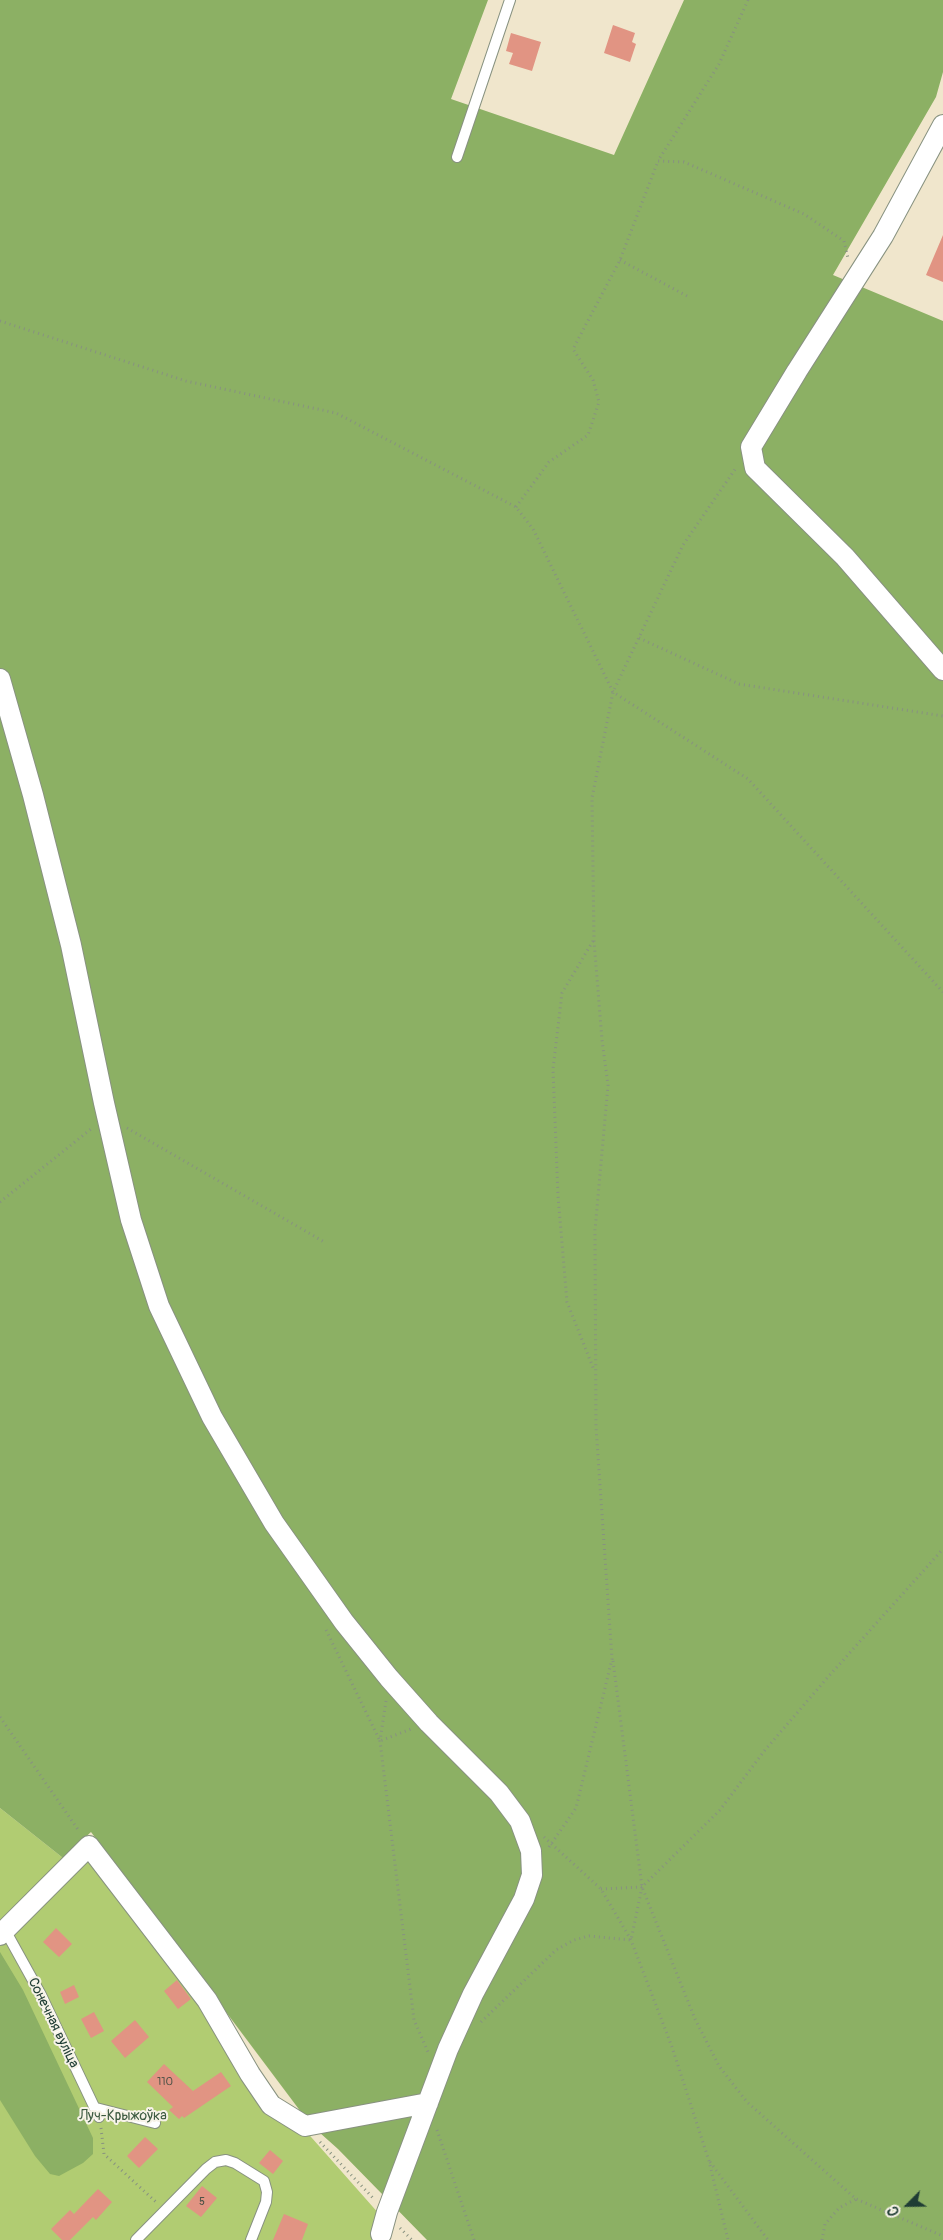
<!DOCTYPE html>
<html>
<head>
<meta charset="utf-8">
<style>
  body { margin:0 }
  #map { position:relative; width:943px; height:2240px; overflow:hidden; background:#f0e6cc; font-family:Pangolin,sans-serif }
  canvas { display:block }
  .north { position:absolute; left:883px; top:2180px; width:50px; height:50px; -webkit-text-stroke:4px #f7f3e8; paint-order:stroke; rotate:247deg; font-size:14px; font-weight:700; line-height:20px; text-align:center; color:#1f3d34 }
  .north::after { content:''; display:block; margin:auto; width:18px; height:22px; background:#1f3d34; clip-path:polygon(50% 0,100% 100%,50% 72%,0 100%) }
</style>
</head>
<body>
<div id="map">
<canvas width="943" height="2240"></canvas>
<div class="north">С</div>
</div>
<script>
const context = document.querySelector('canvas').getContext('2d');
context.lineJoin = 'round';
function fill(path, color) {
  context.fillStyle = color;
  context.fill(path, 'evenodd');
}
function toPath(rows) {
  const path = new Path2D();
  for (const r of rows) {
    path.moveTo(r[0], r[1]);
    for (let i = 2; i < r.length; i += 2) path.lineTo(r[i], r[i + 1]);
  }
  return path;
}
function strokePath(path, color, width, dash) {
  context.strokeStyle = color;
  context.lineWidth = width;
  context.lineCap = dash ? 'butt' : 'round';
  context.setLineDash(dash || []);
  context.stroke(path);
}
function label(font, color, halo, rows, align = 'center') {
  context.font = font + ' Pangolin,sans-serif';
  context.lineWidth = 4;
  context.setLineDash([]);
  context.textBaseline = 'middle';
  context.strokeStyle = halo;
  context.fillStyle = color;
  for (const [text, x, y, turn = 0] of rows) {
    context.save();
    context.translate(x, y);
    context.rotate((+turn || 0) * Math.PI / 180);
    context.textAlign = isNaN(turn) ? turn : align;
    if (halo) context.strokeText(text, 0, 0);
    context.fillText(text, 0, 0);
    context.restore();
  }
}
const green = toPath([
  [0,1808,63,1858,88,1857,201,2000,260,2106,304,2129,380,2215,372,2240,0,2240]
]);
const forest = toPath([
  [0,0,488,0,451,99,614,155,684,0,943,0,943,72,936,97,833,275,943,321,943,2240,427,2240,338,2149,310,2124,91,1832,63,1858,0,1808],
  [0,1952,23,1990,93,2138,93,2154,83,2163,59,2176,50,2174,35,2156,0,2100]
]);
const building = toPath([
  [613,25,635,33,632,42,636,44,630,62,604,53],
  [511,33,541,42,532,71,509,64,513,53,506,51],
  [943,235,943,282,926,275],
  [56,1928,72,1944,59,1957,43,1942],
  [177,1980,191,1999,178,2009,164,1991],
  [74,1985,79,1997,65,2004,60,1992],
  [94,2012,104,2031,91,2038,81,2019],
  [135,2020,149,2037,125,2058,111,2041],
  [164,2064,193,2091,221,2072,231,2086,184,2118,182,2116,179,2119,169,2110,173,2107,147,2082],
  [145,2137,158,2149,139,2168,127,2156],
  [270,2150,283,2161,273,2174,259,2163],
  [202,2186,217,2198,201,2217,186,2206],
  [98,2189,112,2202,96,2220,93,2217,70,2240,62,2240,51,2229,70,2210,74,2214],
  [284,2214,308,2224,302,2240,273,2240]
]);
const path = toPath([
  [748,0,719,64,658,161,684,162,804,214,844,241,848,258],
  [620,260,687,296],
  [0,321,186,381,336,413,516,507,533,529,613,692,748,779,943,992],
  [516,507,549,462,588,435,599,402,593,380,573,349,620,260,658,161],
  [639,638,739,684,943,716],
  [593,941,562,993,553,1069,558,1196,567,1302,594,1370],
  [127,1128,326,1243],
  [0,1202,91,1129],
  [326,1630,380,1741,411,1729],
  [613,1661,642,1887,695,2019,719,2066,747,2102,856,2199,943,2236],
  [386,1701,380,1741,414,2020,428,2052],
  [0,1717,79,1831],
  [544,1837,601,1889,631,1940,672,2047,709,2161,728,2240],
  [549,1847,576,1808,612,1659,596,1427,595,1230,608,1085,602,1040,594,941,592,798,613,692,683,545,736,468],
  [601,1889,642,1887],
  [481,2022,556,1950,574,1940,589,1936,631,1940,642,1887,720,1810,765,1750,828,1677,943,1549],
  [101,2128,104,2154,157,2203],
  [437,2130,474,2240],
  [320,2142,374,2199],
  [710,2162,768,2240],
  [400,2228,412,2240],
  [822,2240,825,2224,839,2208,856,2199]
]);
const service = toPath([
  [457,157,510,0],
  [5,1930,41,1995,99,2117],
  [96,2108,155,2123],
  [136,2240,206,2169,215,2162,226,2160,235,2163,264,2181,267,2192,266,2202,251,2240]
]);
const minor = toPath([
  [943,125,883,236,797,371,751,447,755,468,845,557,943,670],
  [0,679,33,795,71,945,104,1103,131,1220,159,1306,212,1417,274,1523,344,1622,389,1678,429,1723,499,1793,520,1821,531,1851,532,1875,524,1899,473,1994,448,2049,387,2212,381,2234],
  [0,1935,89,1846,207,2000,250,2074,271,2105,305,2126,428,2103]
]);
const numberNames = [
  ["110",165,2082],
  ["5",202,2202]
];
const streetNames = [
  ["Сонечная вуліца",53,2023,64]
];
const parkNames = [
  ["Луч-Крыжоўка",123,2116]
];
fill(green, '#b1cc72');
fill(forest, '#8cb064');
fill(building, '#e19483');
strokePath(service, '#889280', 12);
strokePath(minor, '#889280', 22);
strokePath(path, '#889280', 3, [1, 4]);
strokePath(service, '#fff', 10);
strokePath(minor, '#fff', 20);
label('11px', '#505348', null, numberNames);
label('14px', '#1f3d34', '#f7f3e8', streetNames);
label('14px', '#3c5a40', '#f7f3e8', parkNames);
</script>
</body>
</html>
